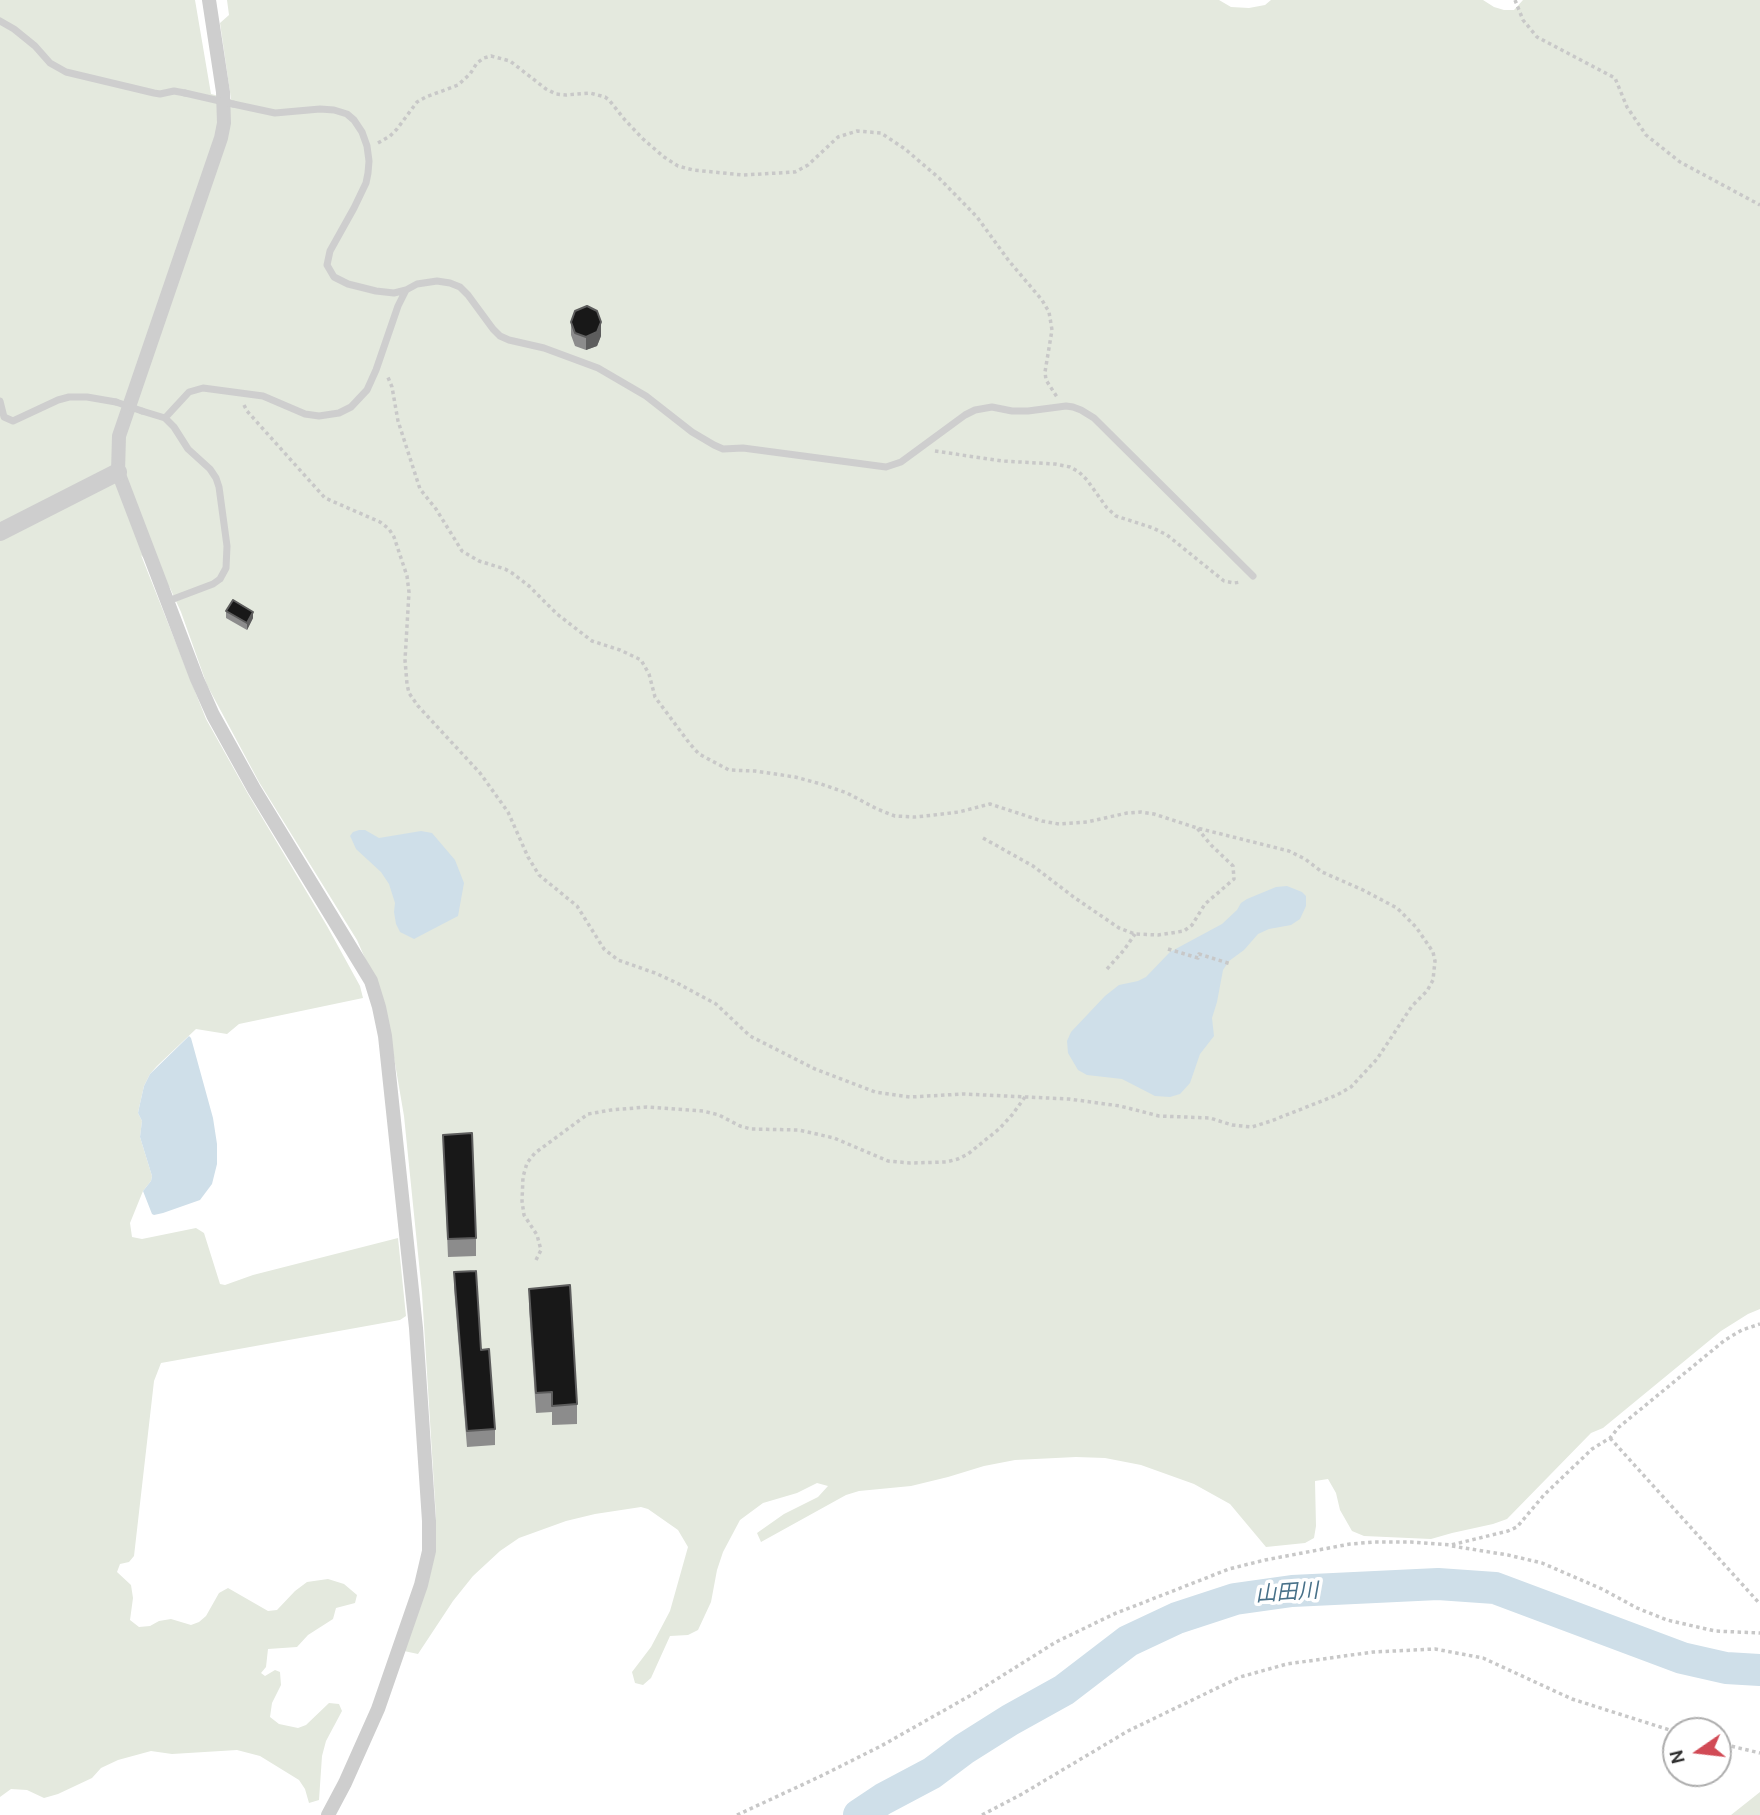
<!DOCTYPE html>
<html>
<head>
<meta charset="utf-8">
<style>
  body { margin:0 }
  #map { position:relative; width:1760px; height:1815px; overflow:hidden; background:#fff; font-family:Overpass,sans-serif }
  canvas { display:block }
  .north { position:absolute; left:1662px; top:1717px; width:70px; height:70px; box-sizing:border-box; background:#fff; border:2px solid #adadad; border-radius:50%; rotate:256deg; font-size:19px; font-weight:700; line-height:28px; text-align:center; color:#313131 }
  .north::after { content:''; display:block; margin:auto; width:24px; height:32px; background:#d14a55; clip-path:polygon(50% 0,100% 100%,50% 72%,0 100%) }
</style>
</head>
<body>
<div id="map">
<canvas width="1760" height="1815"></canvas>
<div class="north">N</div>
</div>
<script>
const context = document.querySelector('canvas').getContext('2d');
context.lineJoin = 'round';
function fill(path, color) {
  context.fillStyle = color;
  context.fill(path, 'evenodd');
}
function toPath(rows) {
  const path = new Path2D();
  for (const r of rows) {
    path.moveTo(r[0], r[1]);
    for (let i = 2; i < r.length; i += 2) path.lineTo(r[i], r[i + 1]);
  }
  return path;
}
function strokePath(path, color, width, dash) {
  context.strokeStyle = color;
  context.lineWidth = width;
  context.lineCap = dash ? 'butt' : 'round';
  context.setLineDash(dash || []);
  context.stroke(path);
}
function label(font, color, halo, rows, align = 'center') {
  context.font = font + ' Overpass,"Noto Sans JP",sans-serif';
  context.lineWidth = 7;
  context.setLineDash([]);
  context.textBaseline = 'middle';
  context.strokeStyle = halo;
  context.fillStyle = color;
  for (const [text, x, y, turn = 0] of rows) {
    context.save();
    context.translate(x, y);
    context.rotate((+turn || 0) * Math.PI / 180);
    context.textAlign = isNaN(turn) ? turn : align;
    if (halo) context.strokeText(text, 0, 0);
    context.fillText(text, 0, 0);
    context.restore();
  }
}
const green = toPath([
  [0,0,195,0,211,94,231,99,220,23,229,15,227,0,1219,0,1231,7,1249,8,1265,5,1271,0,1483,0,1494,7,1504,10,1514,10,1523,0,1760,0,1760,1309,1748,1314,1721,1331,1603,1428,1591,1433,1507,1519,1493,1524,1452,1533,1431,1539,1364,1536,1352,1531,1340,1510,1336,1493,1328,1479,1315,1481,1316,1526,1314,1538,1305,1543,1266,1547,1230,1504,1194,1484,1141,1465,1105,1458,1076,1457,1015,1460,984,1466,948,1477,911,1486,859,1491,846,1495,761,1542,757,1533,784,1514,818,1497,828,1486,817,1483,797,1493,763,1503,740,1520,723,1552,717,1570,711,1602,698,1630,688,1635,670,1636,651,1678,643,1685,635,1683,632,1672,651,1647,670,1611,688,1547,678,1530,648,1509,641,1507,595,1514,566,1521,519,1538,500,1551,473,1576,453,1601,418,1654,404,1651,435,1548,436,1517,422,1293,404,1116,386,1011,382,997,357,940,259,782,207,685,181,612,170,588,141,555,206,719,248,794,327,926,360,986,363,998,239,1024,227,1034,196,1029,157,1066,150,1074,144,1086,139,1108,138,1113,142,1121,140,1137,152,1176,151,1181,143,1191,130,1223,132,1237,142,1239,196,1228,204,1233,220,1284,225,1285,253,1275,398,1238,406,1316,400,1320,161,1363,154,1381,134,1556,129,1562,120,1564,117,1572,131,1585,133,1598,130,1620,139,1627,150,1626,159,1621,171,1619,191,1625,199,1622,206,1616,219,1593,228,1588,268,1611,277,1610,295,1591,307,1582,328,1579,344,1584,357,1595,355,1603,336,1608,333,1619,308,1635,297,1647,268,1649,266,1667,261,1673,265,1676,275,1670,280,1672,281,1685,272,1703,270,1717,279,1724,298,1728,306,1725,329,1703,339,1704,342,1711,326,1741,322,1756,319,1800,309,1803,305,1789,299,1780,260,1756,237,1750,172,1754,151,1751,118,1760,101,1768,92,1778,58,1794,44,1798,27,1790,11,1789,0,1797],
  [1760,1792,1760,1815,1731,1815]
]);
const water = toPath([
  [359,830,365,830,379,838,421,831,432,833,455,860,464,883,458,916,414,939,400,932,396,924,394,912,395,903,389,884,381,872,356,849,352,840,350,836,353,832],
  [1287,886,1302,892,1306,896,1306,906,1300,919,1291,925,1269,929,1258,934,1244,950,1229,961,1223,970,1217,1002,1212,1018,1214,1036,1200,1054,1190,1083,1180,1094,1170,1097,1155,1096,1122,1079,1087,1075,1078,1070,1068,1053,1067,1041,1071,1032,1105,996,1119,985,1138,981,1146,977,1170,952,1222,924,1237,910,1241,903,1247,899,1276,887],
  [189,1036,191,1038,213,1118,217,1144,217,1164,212,1184,200,1200,163,1213,154,1215,152,1214,143,1191,151,1181,152,1176,140,1137,142,1121,138,1113,139,1108,144,1086,150,1074]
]);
const river = toPath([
  [859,1815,883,1799,932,1773,964,1749,1010,1720,1064,1690,1128,1641,1177,1618,1235,1599,1292,1591,1438,1584,1495,1588,1682,1658,1726,1668,1760,1670]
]);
const path = toPath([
  [1515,0,1523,20,1537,37,1615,78,1627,107,1646,135,1680,162,1760,205],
  [378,143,390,136,397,129,417,102,426,97,458,85,470,74,477,63,484,58,491,56,510,61,546,89,556,94,566,95,590,93,605,97,609,100,625,120,643,139,664,157,678,166,693,170,743,175,795,172,808,165,838,137,857,131,881,133,905,149,939,178,977,217,1009,261,1042,300,1049,312,1052,330,1045,372,1046,380,1057,397],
  [244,405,247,411,325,498,380,522,389,529,394,537,407,576,409,592,405,660,407,684,409,693,418,706,480,773,508,812,528,857,539,875,577,906,604,949,618,960,655,973,677,983,716,1004,750,1036,815,1069,875,1092,910,1097,963,1094,1069,1099,1120,1106,1159,1116,1210,1118,1232,1125,1252,1127,1271,1121,1337,1095,1351,1087,1377,1059,1412,1006,1427,991,1433,980,1435,961,1433,952,1416,927,1397,908,1363,890,1322,872,1305,859,1289,851,1197,828,1154,814,1141,812,1127,813,1087,822,1059,824,1042,821,990,804,959,812,934,815,915,817,895,816,877,809,847,793,821,784,795,777,755,771,729,770,699,754,690,744,655,697,649,674,641,660,620,650,592,641,557,614,529,586,512,573,505,569,479,561,462,551,436,509,420,489,398,421,392,387,387,375],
  [935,451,1002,461,1055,464,1070,467,1079,472,1087,480,1107,508,1116,516,1153,528,1167,535,1224,581,1234,583,1241,582],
  [983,838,1033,866,1075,898,1119,928,1135,934,1158,935,1184,931,1192,925,1205,904,1234,879,1233,866,1211,845,1197,828],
  [1168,949,1198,958,1199,954,1231,964],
  [1107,969,1124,950,1135,934],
  [536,1260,541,1250,537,1235,524,1215,522,1201,523,1177,527,1163,535,1153,588,1114,611,1110,647,1107,703,1111,719,1115,740,1126,751,1129,799,1130,834,1138,888,1161,910,1163,946,1162,958,1159,968,1154,999,1129,1012,1115,1025,1097],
  [1610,1438,1760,1604],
  [1452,1546,1508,1555,1542,1563,1602,1589,1637,1608,1667,1620,1715,1631,1760,1633],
  [1718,1743,1760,1753],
  [737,1815,819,1777,881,1746,973,1694,1056,1642,1114,1614,1229,1569,1265,1560,1350,1544,1375,1542,1411,1542,1451,1545,1508,1531,1517,1527,1544,1495,1592,1449,1610,1438,1619,1427,1725,1340,1742,1330,1760,1324],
  [982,1815,1022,1794,1128,1731,1240,1677,1287,1664,1373,1652,1435,1649,1483,1658,1572,1699,1676,1732]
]);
const service = toPath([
  [0,21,14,29,35,46,50,63,66,72,154,93,160,94,174,91,185,93],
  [233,104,275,113,320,109,334,110,347,114,354,120,362,132,367,146,369,161,368,173,366,183,354,208,330,251,327,265,334,277,348,284,376,291,394,293,406,290],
  [0,401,4,417,13,421,58,400,69,397,87,397,116,402],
  [142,411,165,418,189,392,203,388,263,396,305,414,319,416,339,413,351,407,367,390,376,370,398,306,406,290,417,284,437,281,450,283,460,287,468,295,493,329,500,336,509,340,544,348,598,368,646,396,692,432,714,445,723,449,743,448,886,467,901,462,965,415,975,410,992,407,1012,411,1028,411,1066,406,1073,407,1081,410,1094,418,1253,576],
  [165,418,174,427,188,449,210,469,216,478,219,487,227,546,226,568,220,579,213,584,168,601]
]);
const minor = toPath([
  [209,0,223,92,224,123,221,138,119,436,118,472,197,679,213,715,254,789,371,981,379,1007,385,1036,416,1328,429,1521,429,1551,421,1585,378,1709,345,1783,328,1815]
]);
const tertiary = toPath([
  [0,532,118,472]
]);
const serviceBridge = toPath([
  [185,93,233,104],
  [116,402,142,411]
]);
const wall = toPath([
  [571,322,601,336,597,346,586,350,575,346,571,335],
  [226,611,253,618,247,630,226,618],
  [443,1135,476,1238,476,1256,448,1257],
  [454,1272,481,1350,495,1429,495,1445,467,1447,454,1288],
  [529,1289,577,1404,577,1424,552,1425,552,1412,536,1413,529,1308]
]);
const shadedWall = toPath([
  [601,322,601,336,597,346,586,350,586,337],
  [253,612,253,618,247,630,247,623]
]);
const building = toPath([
  [587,306,597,311,601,322,597,332,586,337,575,333,571,322,575,311,587,306],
  [233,600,253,612,247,623,226,611,233,600],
  [472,1133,476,1238,448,1239,443,1135,472,1133],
  [476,1271,481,1350,489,1349,495,1429,467,1431,454,1272,476,1271],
  [570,1285,577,1404,552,1406,552,1392,536,1393,529,1289,570,1285]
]);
const waterNames = [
  ["山田川",1287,1595,-4]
];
fill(green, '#e4e9de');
fill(water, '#cfdfe9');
strokePath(river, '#cfdfe9', 32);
strokePath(path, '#c8c8c8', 3.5, [3.5, 3.5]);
strokePath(service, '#cecece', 7);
strokePath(minor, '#cecece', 14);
strokePath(tertiary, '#cecece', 18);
strokePath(serviceBridge, '#cecece', 7);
fill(wall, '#8c8c8c');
fill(shadedWall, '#5d5d5d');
fill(building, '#181818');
strokePath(building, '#5d5d5d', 2);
label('italic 21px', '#487189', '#fff', waterNames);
</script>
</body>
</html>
